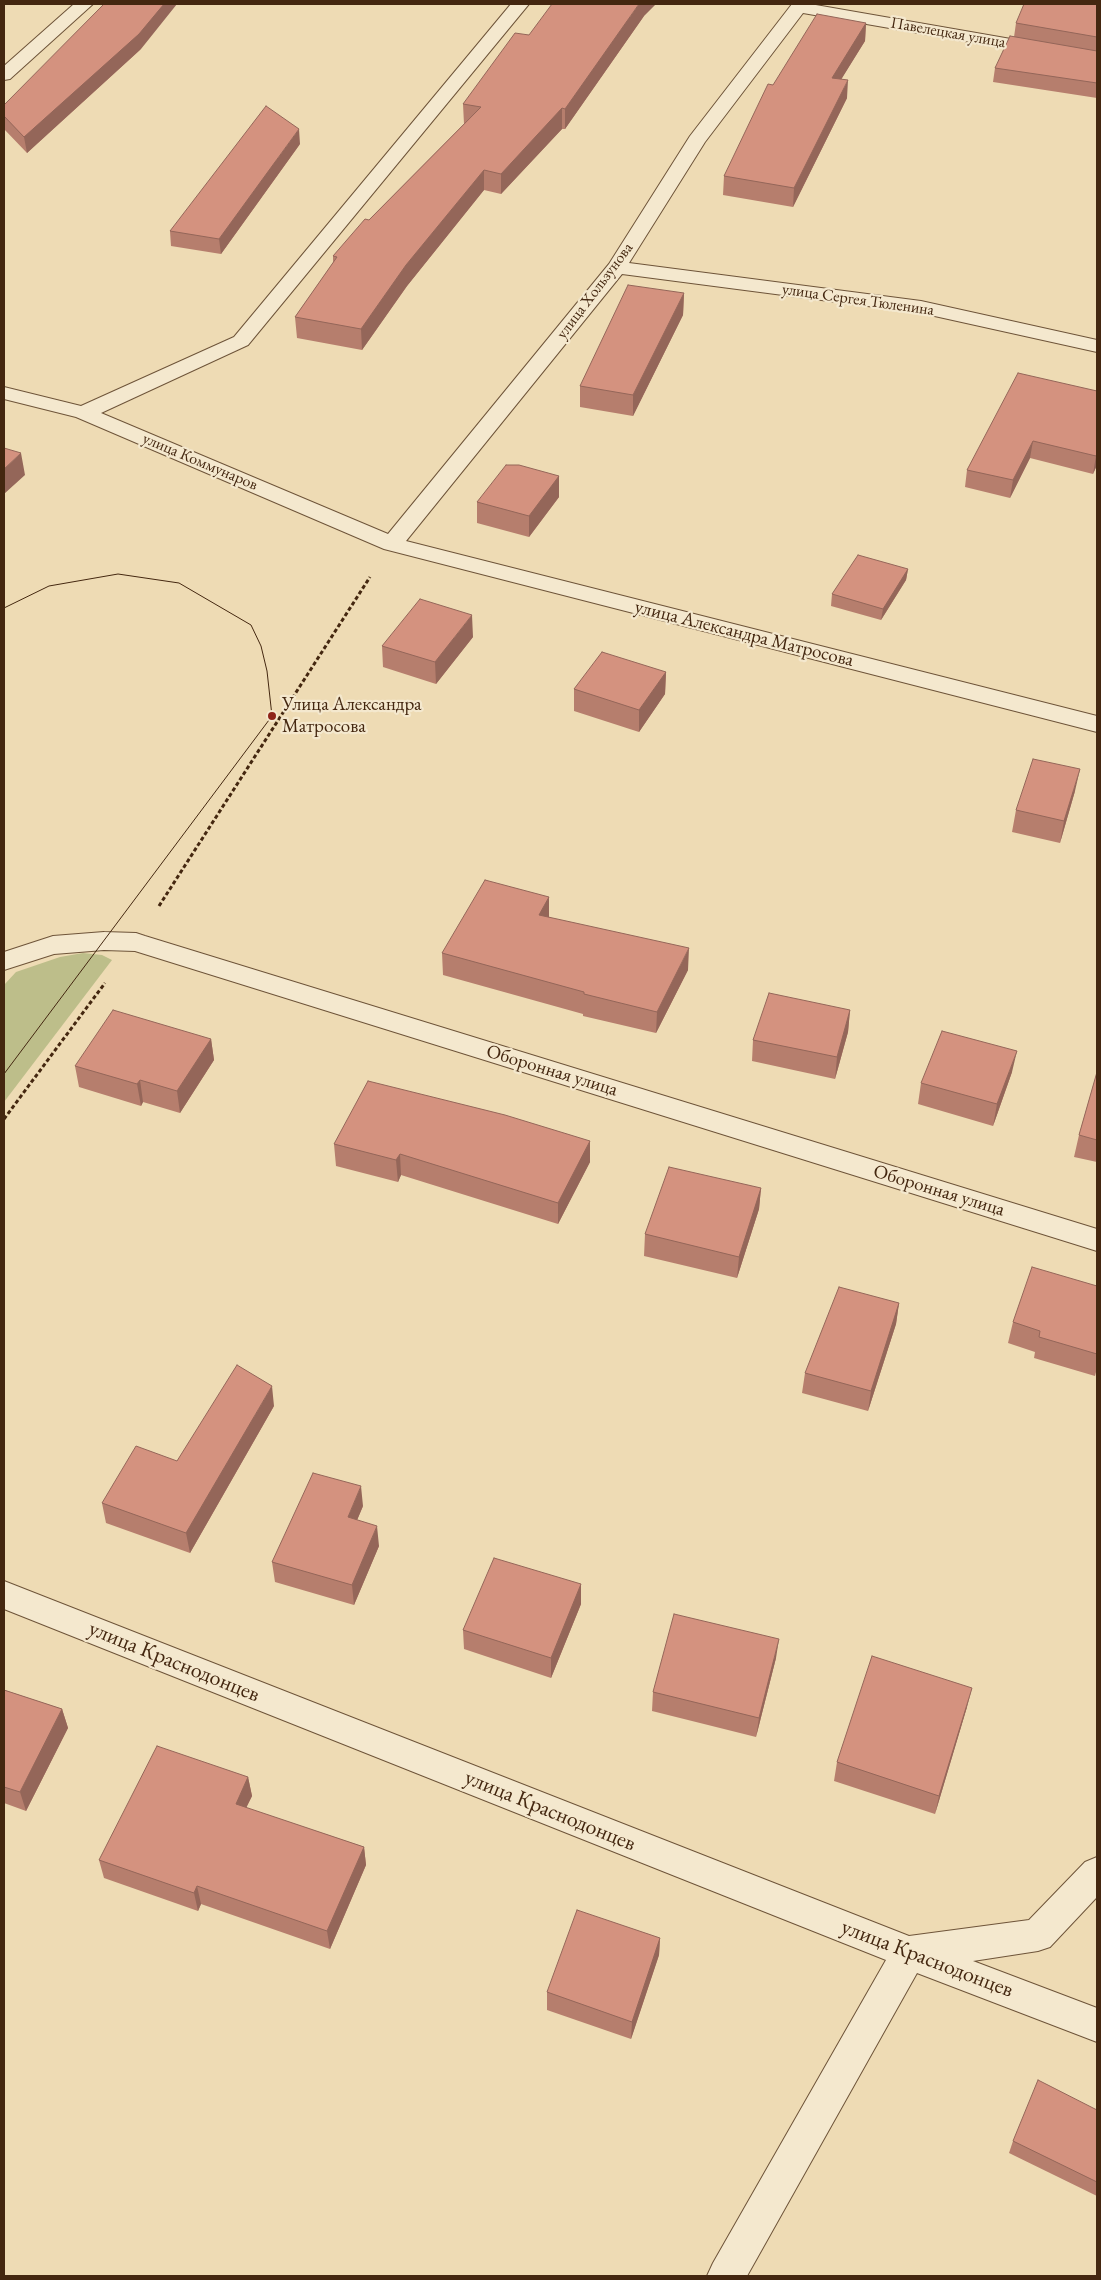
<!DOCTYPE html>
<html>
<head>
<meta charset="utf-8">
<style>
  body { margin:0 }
  #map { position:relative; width:1101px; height:2280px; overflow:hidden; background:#eedbb4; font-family:"EB Garamond",serif }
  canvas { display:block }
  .frame { position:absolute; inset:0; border:5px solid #442710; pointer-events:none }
</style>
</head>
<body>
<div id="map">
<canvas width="1101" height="2280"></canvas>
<div class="frame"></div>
</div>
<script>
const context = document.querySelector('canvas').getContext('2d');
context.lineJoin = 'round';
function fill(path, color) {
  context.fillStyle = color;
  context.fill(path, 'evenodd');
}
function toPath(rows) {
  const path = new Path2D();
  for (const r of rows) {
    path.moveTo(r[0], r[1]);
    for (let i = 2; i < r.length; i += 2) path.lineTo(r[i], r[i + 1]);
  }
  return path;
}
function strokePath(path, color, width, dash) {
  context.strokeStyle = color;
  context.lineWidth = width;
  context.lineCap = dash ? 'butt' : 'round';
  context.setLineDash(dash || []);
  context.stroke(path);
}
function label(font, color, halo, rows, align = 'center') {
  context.font = font + ' "EB Garamond",serif';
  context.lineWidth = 4.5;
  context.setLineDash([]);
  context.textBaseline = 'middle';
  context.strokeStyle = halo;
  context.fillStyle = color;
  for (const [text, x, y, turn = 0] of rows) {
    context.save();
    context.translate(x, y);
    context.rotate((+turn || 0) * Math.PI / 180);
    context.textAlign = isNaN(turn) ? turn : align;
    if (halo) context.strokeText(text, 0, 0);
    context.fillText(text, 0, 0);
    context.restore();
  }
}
const green = toPath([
  [83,953,102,955,112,960,4,1102,4,985,16,972,60,957]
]);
const path = toPath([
  [159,906,370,577],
  [4,1119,105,983]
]);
const minor = toPath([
  [74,4,93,4,10,79,4,80,4,66,74,4],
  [511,4,529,4,248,345,101,413,388,534,609,264,690,136,792,4,810,4,1097,54,1097,64,803,13,705,142,629,263,921,301,1097,340,1097,352,921,313,622,274,406,541,1097,716,1097,732,384,549,76,417,4,399,4,387,81,406,234,337,511,4],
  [104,932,136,933,145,936,1097,1229,1097,1251,135,951,104,950,54,954,4,970,4,952,53,936,104,932],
  [4,1581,909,1936,1029,1920,1085,1862,1097,1857,1097,1897,1050,1947,1038,1951,973,1961,1097,2008,1097,2042,917,1973,747,2276,707,2276,713,2263,886,1960,4,1609,4,1581]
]);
const tram = toPath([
  [4,608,49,586,118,574,179,583,251,625,261,646,267,671,272,716,4,1074]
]);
const wall = toPath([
  [1097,4,1097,98,993,82,995,68,1014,37,1016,23],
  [644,16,565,129,562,129,501,194,484,190,407,286,362,350,297,338,295,317,333,263,333,256,464,124,463,104,529,35],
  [866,23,865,41,841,79,847,98,793,207,723,195,724,176,773,85],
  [141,49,27,153,4,129,4,105],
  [300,144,221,254,171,246,170,231],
  [684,293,683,315,633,416,580,407,580,386],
  [1097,391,1097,465,1093,474,1030,458,1010,498,965,487,967,470],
  [559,476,559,497,529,537,477,523,477,502],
  [908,569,906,580,881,620,831,606,832,594],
  [473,637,436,684,383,667,382,646],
  [666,672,665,694,639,732,574,711,574,689],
  [1075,791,1060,843,1012,832,1016,810],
  [549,897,549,917,688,970,656,1033,583,1016,583,1014,443,975,442,953],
  [850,1010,848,1032,835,1079,752,1061,753,1040],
  [211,1039,214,1060,180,1113,143,1102,141,1106,79,1087,75,1066],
  [1012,1072,993,1126,918,1104,921,1083],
  [1097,1072,1097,1162,1074,1157,1079,1135],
  [590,1141,590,1162,558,1224,401,1175,398,1182,336,1166,334,1144],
  [761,1188,759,1209,737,1278,644,1256,645,1234],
  [1097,1286,1097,1368,1095,1376,1034,1358,1035,1352,1008,1343,1013,1322],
  [899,1303,896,1324,868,1411,802,1393,805,1373],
  [274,1406,190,1553,106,1523,102,1503],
  [363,1506,357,1520,379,1546,354,1605,275,1582,272,1562],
  [581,1584,581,1604,551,1678,464,1649,463,1630],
  [776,1658,756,1737,652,1711,653,1692],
  [4,1690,62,1709,68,1728,26,1811,4,1803],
  [967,1707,935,1814,834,1781,837,1762],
  [248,1777,252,1796,246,1808,364,1847,366,1865,330,1949,201,1904,198,1911,104,1878,99,1860],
  [660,1938,659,1955,631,2039,547,2010,547,1992],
  [1097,2110,1097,2196,1009,2153,1013,2141]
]);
const shadedWall = toPath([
  [164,4,177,4,141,49,27,153,24,137],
  [639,4,656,4,644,16,565,129,565,109],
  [866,23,865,41,831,96,832,78],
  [848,80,847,98,793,207,794,188],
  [562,108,562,129,501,194,501,174],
  [299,129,300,144,221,254,219,239],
  [484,170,484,190,407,286,362,350,361,329,406,265],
  [684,293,683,315,633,416,633,395],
  [1033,441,1030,458,1010,498,1013,480],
  [21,453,25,475,4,494,4,469],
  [1097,453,1097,465,1093,474,1096,456],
  [559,476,559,497,529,537,529,516],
  [908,569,906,580,881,620,883,609],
  [472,615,473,637,436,684,435,662],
  [666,672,665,694,639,732,639,710],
  [1080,769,1075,791,1060,843,1064,821],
  [549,897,549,919,539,915],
  [689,948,688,970,656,1033,657,1012],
  [850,1010,848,1032,835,1079,837,1057],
  [211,1039,214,1060,180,1113,177,1091],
  [1017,1051,1012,1072,993,1126,997,1104],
  [140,1080,143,1102,141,1106,137,1084],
  [590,1141,590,1162,558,1224,558,1203],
  [400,1154,401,1175,398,1182,396,1160],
  [761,1188,759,1209,737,1278,739,1257],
  [899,1303,896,1324,868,1411,871,1391],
  [272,1386,274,1406,190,1553,186,1533],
  [361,1486,363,1506,350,1537,348,1517],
  [377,1526,379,1546,354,1605,352,1585],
  [581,1584,581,1604,551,1678,551,1658],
  [779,1639,776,1658,756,1737,759,1718],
  [972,1688,967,1707,935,1814,939,1796],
  [62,1709,68,1728,26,1811,20,1792],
  [248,1777,252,1796,239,1822,236,1804],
  [364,1847,366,1865,330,1949,327,1931],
  [197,1886,201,1904,198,1911,194,1893],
  [660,1938,659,1955,631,2039,632,2022]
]);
const building = toPath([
  [104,4,164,4,139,34,24,137,4,116,4,105,104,4],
  [552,4,639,4,565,109,562,108,501,174,484,170,406,265,361,329,295,317,337,257,333,256,365,219,369,220,481,107,463,104,515,33,529,35,552,4],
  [1024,4,1097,4,1097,37,1016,23,1024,4],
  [817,14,866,23,832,78,848,80,794,188,724,176,768,84,773,85,817,14],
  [1010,36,1097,51,1097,83,995,68,1010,36],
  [266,106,299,129,219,239,170,231,266,106],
  [628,285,684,293,633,395,580,386,628,285],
  [1018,373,1097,391,1097,453,1096,456,1033,441,1013,480,967,470,1018,373],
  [4,448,21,453,4,469,4,448],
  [506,465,519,465,559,476,529,516,477,502,506,465],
  [858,555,908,569,883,609,832,594,858,555],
  [420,599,472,615,435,662,382,646,420,599],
  [602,652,666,672,639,710,574,689,602,652],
  [1033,759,1080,769,1064,821,1016,810,1033,759],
  [485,880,549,897,539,915,689,948,657,1012,584,994,584,992,442,953,485,880],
  [769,993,850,1010,837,1057,753,1040,769,993],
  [113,1010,211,1039,177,1091,140,1080,137,1084,75,1066,113,1010],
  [942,1031,1017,1051,997,1104,921,1083,942,1031],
  [1097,1072,1097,1140,1079,1135,1097,1072],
  [368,1081,505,1115,590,1141,558,1203,400,1154,396,1160,334,1144,368,1081],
  [669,1167,761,1188,739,1257,645,1234,669,1167],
  [1032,1267,1097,1286,1097,1354,1039,1337,1040,1331,1013,1322,1032,1267],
  [839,1287,899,1303,871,1391,805,1373,839,1287],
  [237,1365,272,1386,186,1533,102,1503,136,1446,177,1461,237,1365],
  [313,1473,361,1486,348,1517,377,1526,352,1585,272,1562,313,1473],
  [494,1558,581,1584,551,1658,463,1630,494,1558],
  [674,1614,779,1639,759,1718,653,1692,674,1614],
  [872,1656,972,1688,939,1796,837,1762,872,1656],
  [4,1690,62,1709,20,1792,4,1787,4,1690],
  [157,1746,248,1777,236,1804,364,1847,327,1931,197,1886,194,1893,99,1860,157,1746],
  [577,1910,660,1938,632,2022,547,1992,577,1910],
  [1038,2080,1097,2110,1097,2182,1013,2141,1038,2080]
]);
const markers = [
  [272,716,5,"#8f2418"]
];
const farStreetnames = [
  ["Павелецкая улица",948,33,10],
  ["улица Хользунова",595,291,-53],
  ["улица Сергея Тюленина",858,300,8],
  ["улица Коммунаров",200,462,23]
];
const streetNames = [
  ["улица Александра Матросова",744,634,14],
  ["Оборонная улица",552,1071,17],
  ["Оборонная улица",939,1191,17]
];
const poiNames = [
  ["Улица Александра",282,705],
  ["Матросова",282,727]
];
const nearStreetnames = [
  ["улица Краснодонцев",174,1662,22],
  ["улица Краснодонцев",550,1811,22],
  ["улица Краснодонцев",927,1959,21]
];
fill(green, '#bdbe8a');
strokePath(minor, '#6e5439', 2);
strokePath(path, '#442710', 3, [4, 2.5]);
fill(minor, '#f4e8ce');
strokePath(tram, '#442710', 1);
fill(wall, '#b67e6d');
fill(shadedWall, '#946659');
fill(building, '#d4927f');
strokePath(building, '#946659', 1);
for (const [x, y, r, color] of markers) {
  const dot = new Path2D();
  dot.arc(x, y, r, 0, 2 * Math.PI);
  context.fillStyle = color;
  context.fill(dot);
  strokePath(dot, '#f4e8ce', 2);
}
label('16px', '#442710', '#f4e8ce', farStreetnames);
label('19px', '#442710', '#f4e8ce', streetNames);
label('19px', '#442710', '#f4e8ce', poiNames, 'left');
label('22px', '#442710', '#f4e8ce', nearStreetnames);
</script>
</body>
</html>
